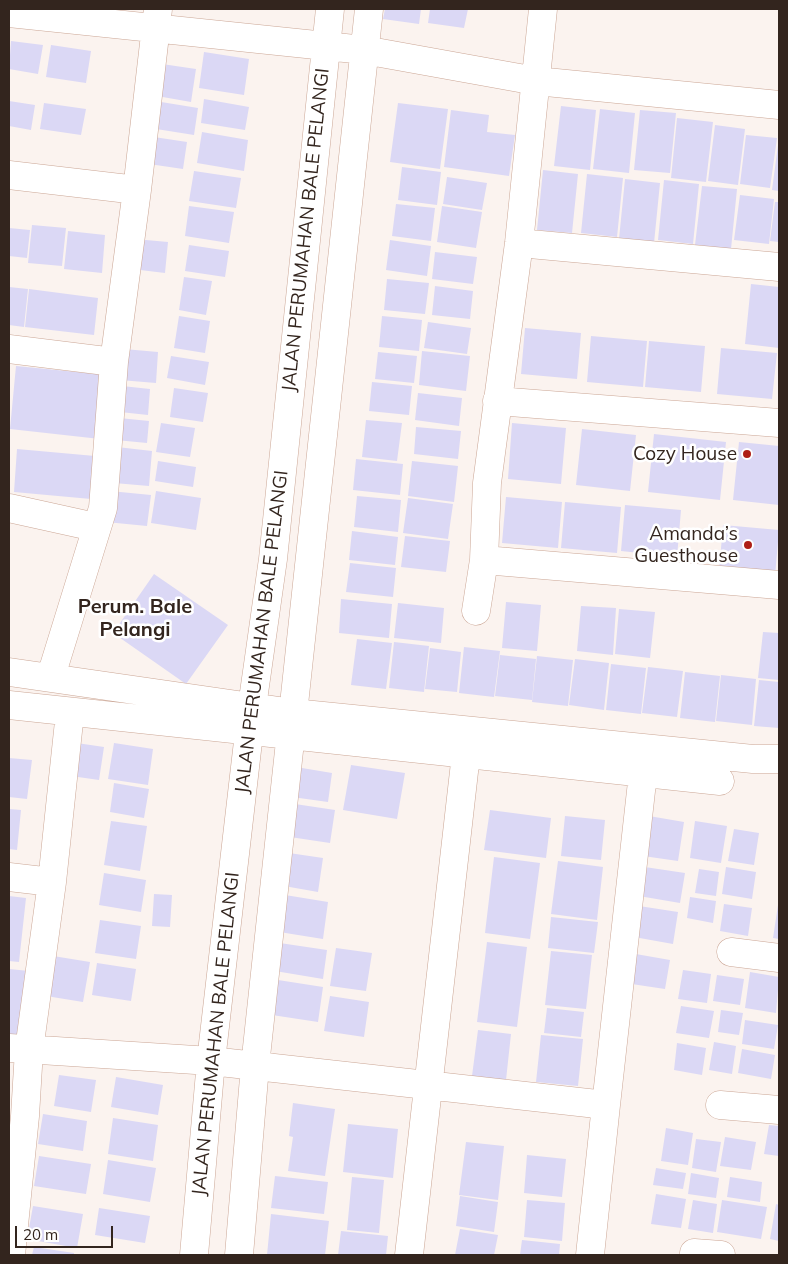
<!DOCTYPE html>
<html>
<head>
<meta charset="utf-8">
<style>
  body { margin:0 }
  #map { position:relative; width:788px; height:1264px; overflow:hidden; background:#fbf3ef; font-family:Mulish,sans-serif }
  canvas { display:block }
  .frame { position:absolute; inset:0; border:10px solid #33251e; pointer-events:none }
  .scale { position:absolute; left:15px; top:1226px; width:98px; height:22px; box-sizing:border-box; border:2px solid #33251e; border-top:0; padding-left:6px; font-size:15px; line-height:18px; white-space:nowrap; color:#33251e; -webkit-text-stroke:4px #fff; paint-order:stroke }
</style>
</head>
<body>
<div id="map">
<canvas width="788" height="1264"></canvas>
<div class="frame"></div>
<div class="scale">20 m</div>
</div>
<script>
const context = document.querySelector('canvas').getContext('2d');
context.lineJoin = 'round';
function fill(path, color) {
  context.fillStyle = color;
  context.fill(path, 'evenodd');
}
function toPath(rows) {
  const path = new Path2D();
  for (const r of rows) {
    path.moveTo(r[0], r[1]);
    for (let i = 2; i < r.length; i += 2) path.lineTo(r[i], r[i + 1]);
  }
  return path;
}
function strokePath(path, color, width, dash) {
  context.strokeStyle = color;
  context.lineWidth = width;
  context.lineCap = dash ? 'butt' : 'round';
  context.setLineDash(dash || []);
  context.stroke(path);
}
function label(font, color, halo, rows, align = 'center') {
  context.font = font + ' Mulish,sans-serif';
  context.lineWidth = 5;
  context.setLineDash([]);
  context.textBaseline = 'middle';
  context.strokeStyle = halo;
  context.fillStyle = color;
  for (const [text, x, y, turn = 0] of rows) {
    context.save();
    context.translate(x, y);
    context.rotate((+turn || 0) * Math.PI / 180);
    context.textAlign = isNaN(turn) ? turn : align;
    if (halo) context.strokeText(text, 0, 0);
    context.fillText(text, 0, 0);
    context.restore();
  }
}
const building = toPath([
  [385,9,421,9,419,24,383,19],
  [430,9,468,9,464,28,428,23],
  [11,41,43,45,38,74,9,69],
  [51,45,91,51,86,83,46,77],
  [204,52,249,59,244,95,199,88],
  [162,64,196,69,191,102,157,96],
  [204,99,249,107,245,130,201,123],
  [9,101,35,105,31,130,9,126],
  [155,101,198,108,194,135,150,128],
  [44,103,86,109,81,135,40,129],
  [398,103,448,109,440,169,390,162],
  [561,106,596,110,590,170,554,166],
  [600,109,635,113,629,173,593,169],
  [451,110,489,115,487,132,515,135,509,176,444,167],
  [640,110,676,113,670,173,634,170],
  [677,118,713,122,706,182,671,178],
  [715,125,745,129,738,185,708,181],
  [202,132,248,140,244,171,197,163],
  [746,135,777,138,770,188,740,184],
  [154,137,187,142,183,169,149,164],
  [778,145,779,145,779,191,772,190],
  [402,167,441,172,437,205,398,200],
  [543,170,578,174,572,233,537,230],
  [194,171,241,178,236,208,189,201],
  [587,174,623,178,617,237,581,233],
  [447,177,487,183,482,210,443,204],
  [625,179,660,183,654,243,619,239],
  [664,180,699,184,693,244,658,240],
  [702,186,737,189,731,249,695,245],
  [740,195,774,199,769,244,734,240],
  [775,202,779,202,779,242,770,241],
  [396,204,435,208,431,241,392,236],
  [189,206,234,212,229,243,185,236],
  [442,206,482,212,476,248,437,242],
  [32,225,66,228,62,266,28,263],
  [9,228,30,230,27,258,9,256],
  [68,231,105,235,102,273,64,269],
  [135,239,168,242,165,273,132,269],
  [390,240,431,246,427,276,386,270],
  [189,245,229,251,225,277,185,271],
  [435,252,477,257,473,284,432,279],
  [184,277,212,281,206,315,179,310],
  [387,279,429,283,425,314,384,310],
  [751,284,779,287,779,348,745,344],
  [435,286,473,291,470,319,432,315],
  [9,287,28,289,24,327,9,325],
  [29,289,98,298,94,335,25,327],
  [179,316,210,321,205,353,174,348],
  [382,316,422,320,419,351,379,347],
  [428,322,471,328,467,354,424,348],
  [525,328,581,333,577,379,521,374],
  [591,336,647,341,643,387,587,382],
  [649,341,705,346,701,392,645,387],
  [721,348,777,353,772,399,717,394],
  [124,349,158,352,156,383,120,380],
  [422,351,470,356,466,391,419,385],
  [378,352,417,356,414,383,375,379],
  [171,356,209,362,205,385,167,378],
  [16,366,107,375,100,439,10,429],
  [372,382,412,386,409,415,369,411],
  [122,386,150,389,148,415,120,412],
  [174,388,208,393,203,422,170,417],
  [418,393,462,398,459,426,415,420],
  [119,418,149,421,147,443,116,440],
  [366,420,402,423,397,461,362,457],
  [161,423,195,428,190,457,156,452],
  [512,423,566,428,561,484,508,479],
  [416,427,461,431,458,459,414,454],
  [582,429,636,435,630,491,576,485],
  [654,434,726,442,720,500,648,492],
  [739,442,779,446,779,505,733,500],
  [117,447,152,451,149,486,114,483],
  [17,449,95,456,91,499,14,492],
  [356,459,403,464,400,495,353,490],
  [158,461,196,467,193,487,155,481],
  [412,461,458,466,454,502,408,496],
  [110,491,151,495,147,526,106,522],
  [156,491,201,498,196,530,151,523],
  [357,496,401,500,398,532,354,527],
  [506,497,562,502,558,548,502,543],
  [408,498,453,504,448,539,403,533],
  [565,502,621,507,617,553,561,548],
  [625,505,681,510,677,557,621,551],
  [723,525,779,530,775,576,719,571],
  [352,531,398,537,395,565,349,560],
  [405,536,450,541,446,572,401,567],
  [350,563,396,568,393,597,346,592],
  [154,574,228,625,186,684,113,633],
  [341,599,392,604,389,638,339,633],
  [506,602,541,605,537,651,502,648],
  [398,603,444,608,441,643,394,638],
  [581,606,616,608,613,655,577,651],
  [619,609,655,612,650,658,615,654],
  [763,632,779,633,779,680,758,678],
  [357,639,392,643,386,689,351,685],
  [394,642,429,646,424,692,389,688],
  [464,647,500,651,494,697,459,693],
  [430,648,461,652,457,692,425,689],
  [500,655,536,659,532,700,495,696],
  [537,656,573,660,568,706,532,702],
  [575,659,609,663,604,710,569,705],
  [611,664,646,668,641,714,606,710],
  [648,667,683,671,677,717,642,713],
  [685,672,720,676,715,722,680,718],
  [721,675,756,679,752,725,716,721],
  [759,680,779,682,779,728,754,726],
  [70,742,104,747,99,780,64,775],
  [114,743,153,749,148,785,108,779],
  [9,758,32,760,27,799,9,797],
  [351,765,405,773,397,819,343,810],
  [296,767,332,773,328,802,292,797],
  [114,783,149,789,144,818,110,812],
  [295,804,335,810,330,843,290,837],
  [9,809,21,810,17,850,9,849],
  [490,810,551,818,546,858,484,850],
  [565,816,605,820,601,860,561,856],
  [649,816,684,822,678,861,643,856],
  [111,821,147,826,140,871,104,865],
  [695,821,727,826,721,863,690,858],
  [734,829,759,833,754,865,728,861],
  [289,853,323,858,318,892,284,886],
  [494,857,540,863,530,939,485,933],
  [558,861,603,867,597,920,551,914],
  [638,866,685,873,680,903,633,895],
  [726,867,756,872,752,899,722,894],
  [699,869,719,872,716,896,695,893],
  [104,873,146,880,141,912,99,905],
  [154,894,172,895,170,927,152,926],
  [279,894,328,902,323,939,273,931],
  [9,896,26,898,19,962,9,961],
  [690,897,716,901,713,923,687,918],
  [724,904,752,908,748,936,720,931],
  [778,905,779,905,779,939,773,938],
  [639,906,678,912,673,944,634,937],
  [551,917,598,922,594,953,548,948],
  [100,920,141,926,136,959,95,953],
  [273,942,327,950,323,979,269,970],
  [487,942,527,947,517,1027,477,1022],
  [336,948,372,953,366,991,330,986],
  [551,951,592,955,586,1009,545,1005],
  [630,953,670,960,665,989,625,983],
  [47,955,90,962,83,1002,40,995],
  [97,963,136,969,131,1001,92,995],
  [9,969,29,971,21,1037,9,1036],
  [683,970,711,974,707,1003,678,999],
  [750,972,779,977,776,1013,745,1008],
  [717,975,744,979,740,1005,713,1001],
  [278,980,323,987,318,1022,272,1015],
  [330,996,369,1002,364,1037,324,1031],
  [681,1006,714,1011,709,1038,676,1033],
  [547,1008,584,1012,581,1037,544,1033],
  [721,1010,743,1013,739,1035,718,1032],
  [745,1020,778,1025,774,1049,742,1044],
  [478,1030,511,1034,506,1080,472,1076],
  [541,1035,583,1039,578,1086,536,1082],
  [714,1042,736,1046,732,1074,709,1070],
  [677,1043,706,1048,702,1075,674,1070],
  [742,1049,775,1055,771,1079,738,1073],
  [59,1075,96,1080,91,1112,54,1106],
  [116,1077,163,1085,158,1115,111,1107],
  [293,1103,335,1109,325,1176,288,1171,293,1137,289,1136],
  [43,1114,87,1121,83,1151,38,1144],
  [113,1118,158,1125,153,1161,108,1154],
  [348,1124,398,1129,393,1178,343,1172],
  [769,1125,779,1126,779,1156,764,1154],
  [666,1128,693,1133,688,1165,661,1161],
  [725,1137,756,1142,751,1170,720,1166],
  [696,1139,721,1142,716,1172,692,1168],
  [466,1142,504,1146,498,1200,459,1195],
  [527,1155,566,1159,562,1197,524,1193],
  [39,1156,91,1164,86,1194,34,1186],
  [108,1160,156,1168,150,1202,103,1194],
  [656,1168,686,1173,683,1189,653,1185],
  [691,1173,719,1178,716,1198,688,1194],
  [275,1176,328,1182,324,1214,271,1208],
  [352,1177,384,1180,379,1233,347,1230],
  [730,1177,762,1182,760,1202,727,1197],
  [656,1194,686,1199,681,1228,651,1224],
  [460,1196,498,1202,494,1232,456,1226],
  [527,1200,565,1203,562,1241,524,1237],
  [693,1200,717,1204,713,1233,688,1229],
  [722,1200,767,1207,761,1239,717,1232],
  [776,1204,779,1205,779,1241,770,1239],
  [33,1206,83,1214,77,1248,27,1239],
  [99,1208,150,1216,145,1243,95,1235],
  [271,1214,329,1221,325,1255,267,1255],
  [460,1229,498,1235,494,1255,455,1255],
  [341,1231,388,1236,386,1255,338,1255],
  [522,1240,560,1244,559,1255,520,1255],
  [34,1247,74,1253,74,1255,32,1255]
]);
const street = toPath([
  [543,9,519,243,487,483,484,560,779,585],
  [9,13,364,50,536,81,779,105],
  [9,175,137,190],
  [519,243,779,267],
  [9,349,114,362],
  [497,401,779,423],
  [9,508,95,527],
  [476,611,484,560],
  [9,672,293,713,753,759,779,759],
  [51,676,103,508,114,362,137,190,158,9],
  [9,705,720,781],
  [9,877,52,882],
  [731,952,779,958],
  [9,1048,211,1061,606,1105,590,1255],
  [606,1105,643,773],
  [720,1105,779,1110],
  [694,1253,721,1255],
  [11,1255,25,1116,29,1050,52,882,70,712],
  [194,1255,211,1061,252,707,273,559,330,9],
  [239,1255,255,1066,369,9],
  [409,1255,466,754]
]);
const markers = [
  [747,454,5,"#ae1e16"],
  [748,545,5,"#ae1e16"]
];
const streetNames = [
  ["JALAN PERUMAHAN BALE PELANGI",306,230,-84],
  ["JALAN PERUMAHAN BALE PELANGI",262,632,-83],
  ["JALAN PERUMAHAN BALE PELANGI",216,1034,-84]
];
const poiNames = [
  ["Cozy House",737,454],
  ["Amanda’s",738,534],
  ["Guesthouse",738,556]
];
const neighbourhoodNames = [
  ["Perum. Bale",135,607],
  ["Pelangi",135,630]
];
fill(building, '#dbd8f5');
strokePath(street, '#cba695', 29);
strokePath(street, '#fff', 28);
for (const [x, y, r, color] of markers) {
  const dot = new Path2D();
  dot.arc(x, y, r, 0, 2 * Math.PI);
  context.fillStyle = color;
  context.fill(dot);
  strokePath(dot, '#fff', 2);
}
label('19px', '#33251e', '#fff', streetNames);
label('19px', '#33251e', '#fff', poiNames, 'right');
label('bold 20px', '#33251e', '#fff', neighbourhoodNames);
</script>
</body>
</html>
